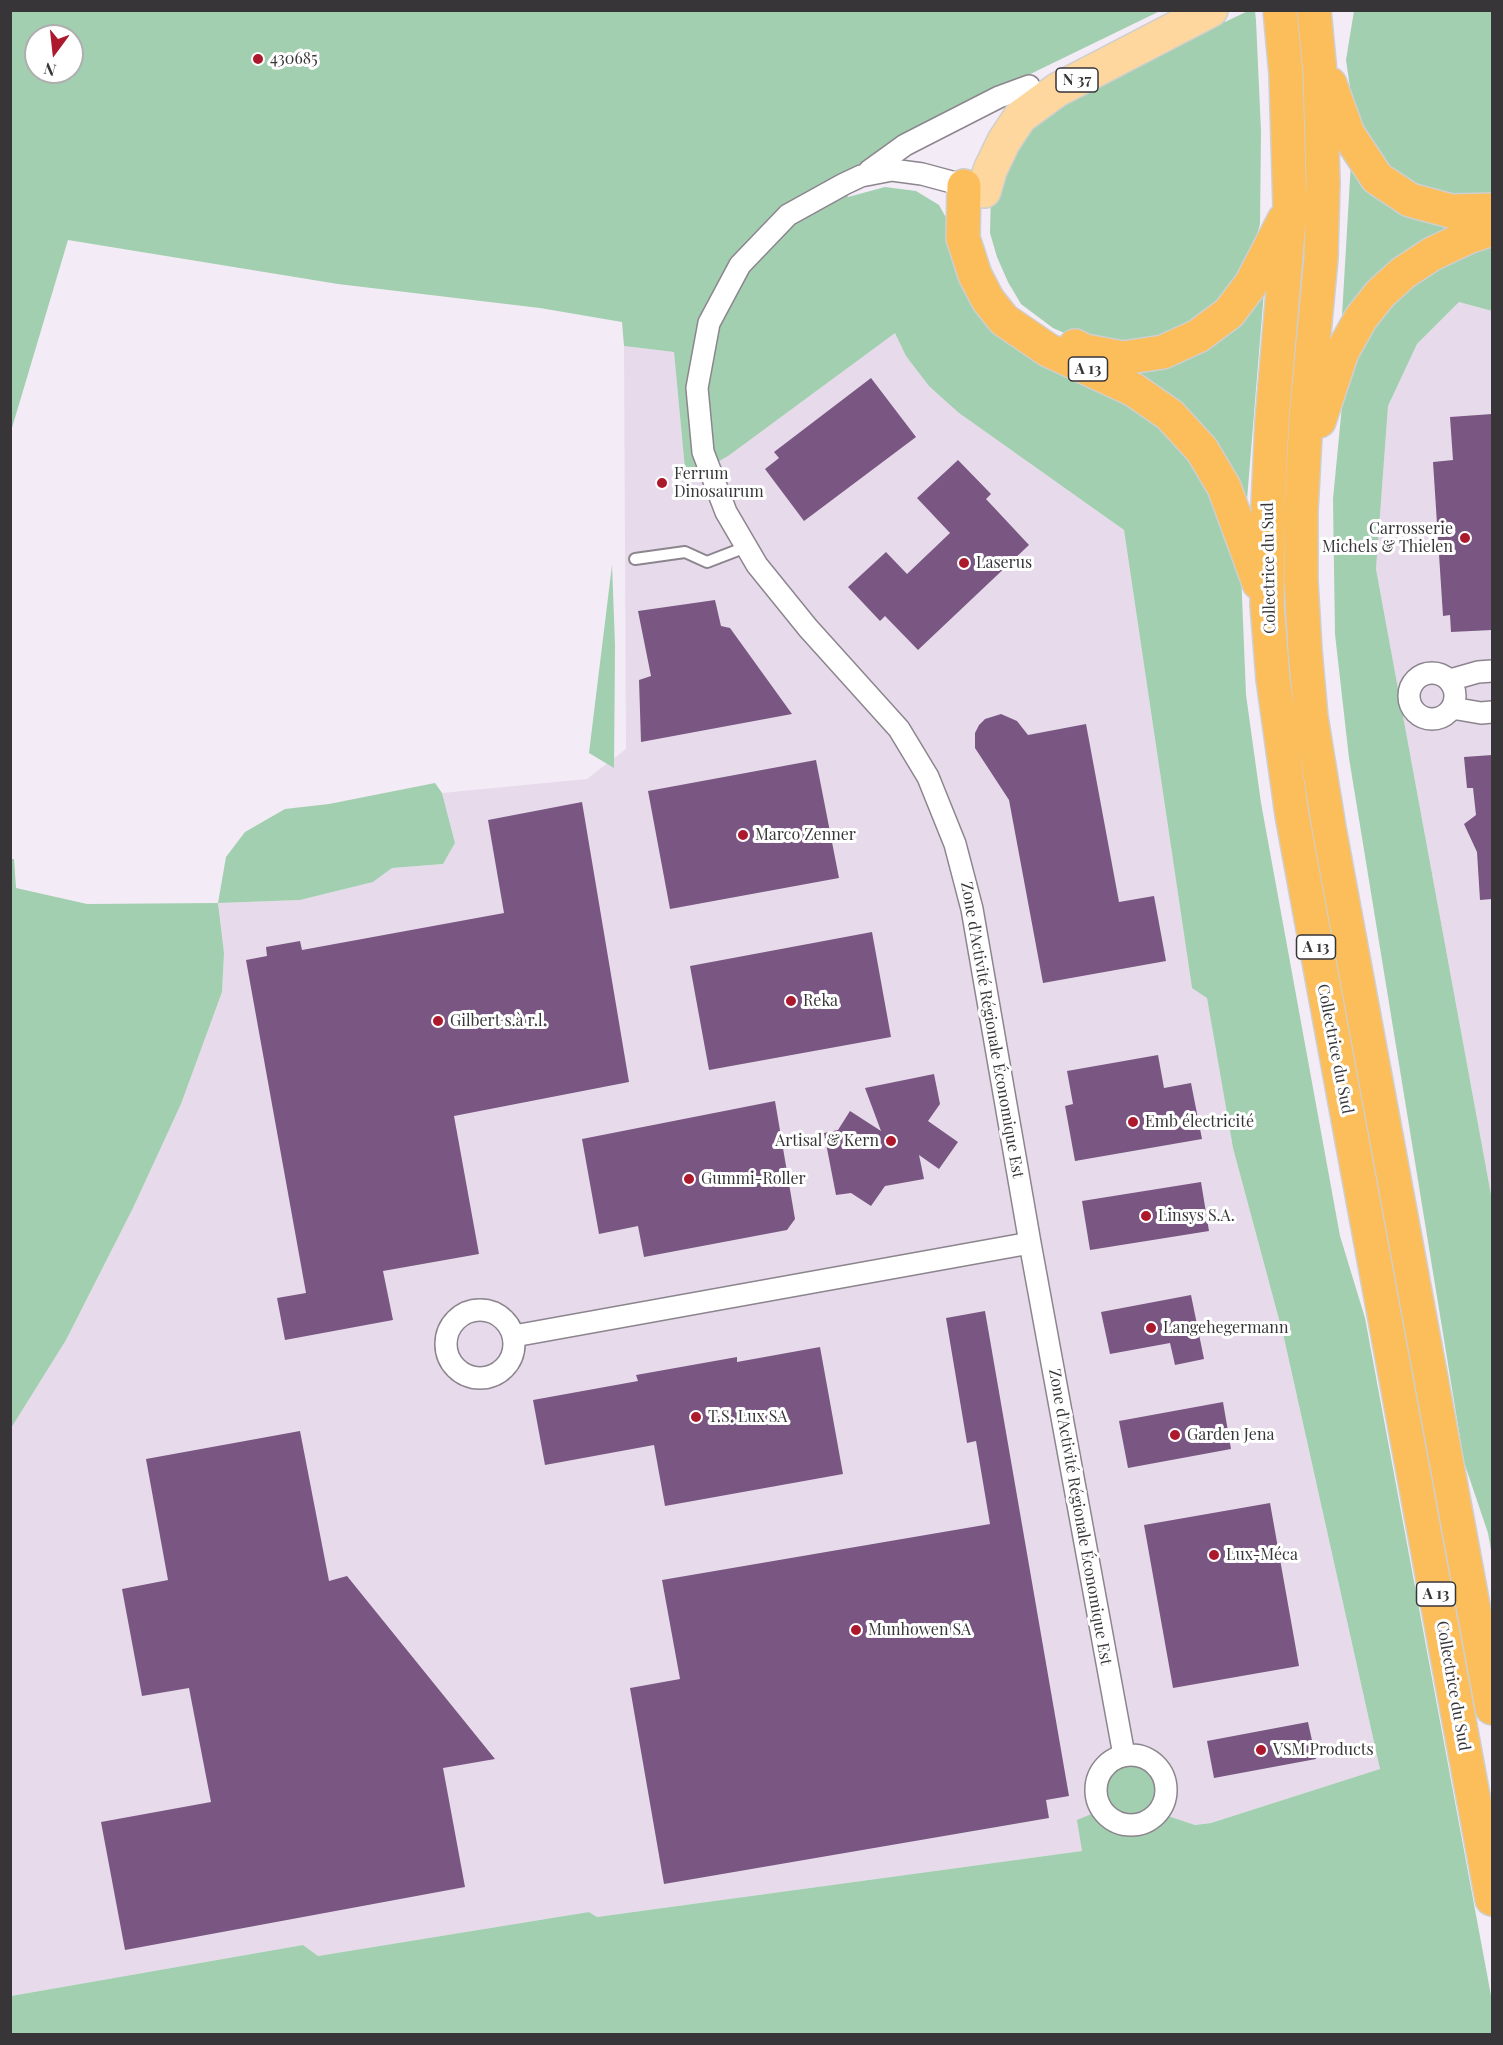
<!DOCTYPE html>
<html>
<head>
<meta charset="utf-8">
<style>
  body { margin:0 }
  #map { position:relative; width:1503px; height:2045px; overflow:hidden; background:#f3ebf5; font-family:"Playfair Display",serif }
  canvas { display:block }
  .frame { position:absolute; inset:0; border:12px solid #373538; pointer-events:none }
  .north { position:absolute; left:24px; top:24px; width:60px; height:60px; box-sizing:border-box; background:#fff; border:2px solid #afaeaf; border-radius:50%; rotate:195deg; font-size:16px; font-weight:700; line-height:24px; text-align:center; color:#373538 }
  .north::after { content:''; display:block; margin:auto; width:21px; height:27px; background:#ac182c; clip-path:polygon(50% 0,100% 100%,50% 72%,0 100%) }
</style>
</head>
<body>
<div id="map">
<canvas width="1503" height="2045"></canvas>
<div class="frame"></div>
<div class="north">N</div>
</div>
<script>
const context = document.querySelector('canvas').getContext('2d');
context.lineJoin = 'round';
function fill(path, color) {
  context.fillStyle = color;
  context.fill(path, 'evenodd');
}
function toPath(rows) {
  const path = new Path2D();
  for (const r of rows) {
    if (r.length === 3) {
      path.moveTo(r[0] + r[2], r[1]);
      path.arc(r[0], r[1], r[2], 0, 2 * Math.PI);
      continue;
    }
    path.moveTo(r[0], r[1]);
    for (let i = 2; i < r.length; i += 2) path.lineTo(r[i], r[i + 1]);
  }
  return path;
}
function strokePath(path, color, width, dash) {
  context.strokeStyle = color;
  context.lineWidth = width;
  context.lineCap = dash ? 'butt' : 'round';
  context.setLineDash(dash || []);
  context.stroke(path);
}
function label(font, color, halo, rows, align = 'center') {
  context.font = font + ' "Playfair Display",serif';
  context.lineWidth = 6;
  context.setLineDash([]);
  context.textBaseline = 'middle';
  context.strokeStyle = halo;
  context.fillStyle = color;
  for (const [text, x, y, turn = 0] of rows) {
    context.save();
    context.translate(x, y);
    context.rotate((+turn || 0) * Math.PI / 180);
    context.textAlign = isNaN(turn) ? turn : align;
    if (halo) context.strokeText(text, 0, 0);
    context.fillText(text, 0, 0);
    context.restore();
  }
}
const built = toPath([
  [1459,302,1492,311,1492,1200,1376,569,1388,406,1417,344],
  [895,332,906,356,959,413,1124,530,1192,988,1207,997,1233,1148,1284,1338,1380,1769,1211,1823,1195,1825,1158,1813,1164,1804,1124,1755,1112,1760,1103,1768,1095,1789,1097,1800,1102,1810,1082,1851,597,1917,589,1912,318,1956,303,1945,11,1996,10,1428,66,1340,133,1208,181,1104,222,992,224,953,218,903,300,900,373,882,392,868,443,864,455,843,442,793,587,779,626,749,624,346,674,352,686,479]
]);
const green = toPath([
  [10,11,1160,11,983,97,840,174,848,197,885,187,916,191,939,205,949,223,963,279,1128,397,1195,456,1241,572,1246,695,1261,803,1340,1236,1365,1318,1492,2001,1492,2034,11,2034,11,1996,303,1945,318,1956,589,1912,597,1917,1082,1851,1077,1820,1101,1810,1097,1800,1095,1789,1098,1777,1103,1768,1112,1760,1124,1755,1133,1754,1144,1757,1154,1763,1161,1771,1166,1782,1167,1793,1164,1804,1159,1813,1195,1825,1211,1823,1380,1769,1284,1338,1233,1148,1207,998,1192,988,1124,530,959,413,929,386,906,356,895,333,728,456,686,480,674,352,624,346,622,322,540,308,338,284,68,240,11,431],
  [36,36,72,36,72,72,36,72],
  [1248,11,1255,11,1256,21,1261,131,1260,224,1247,273,1224,307,1162,344,1089,344,1053,328,1021,304,1008,282,997,257,990,233,991,194,1025,122,1222,15,1225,22],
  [1354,11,1492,11,1492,202,1451,204,1382,171,1354,115,1346,60],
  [1351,162,1480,220,1350,319,1342,316],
  [1492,240,1492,311,1459,302,1417,344,1388,406,1376,569,1492,1200,1492,1556,1488,1533,1464,1462,1349,758,1335,634,1333,499,1344,385,1355,350,1397,291],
  [1265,279,1245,524,1112,364,1139,365],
  [612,565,615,645,614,768,589,753],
  [435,783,442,793,455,843,443,864,392,868,373,882,300,900,218,903,224,953,222,992,181,1104,133,1208,66,1340,11,1428,11,859,14,859,16,888,87,904,218,903,226,857,245,832,285,809,329,804]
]);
const building = toPath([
  [871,378,916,437,804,521,765,469,779,458,774,452],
  [1492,414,1492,630,1451,632,1450,615,1443,616,1433,462,1453,460,1450,417],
  [958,460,991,494,986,499,1029,545,918,650,885,616,880,621,848,587,886,552,907,574,950,533,917,498],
  [715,600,721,626,730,628,792,714,641,742,639,680,651,676,638,611],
  [1001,714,1017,721,1028,735,1086,724,1119,902,1154,896,1166,961,1043,983,1009,800,975,748,975,733,979,725,985,719],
  [1492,755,1492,899,1480,900,1477,852,1464,824,1476,815,1473,788,1467,788,1464,757],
  [816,760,839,878,670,909,648,791],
  [582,802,629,1082,454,1116,479,1254,383,1271,393,1320,285,1340,277,1298,306,1293,246,960,267,956,266,947,300,941,302,950,504,913,488,820],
  [872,932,891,1037,709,1070,690,966],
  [1158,1055,1164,1088,1191,1083,1202,1139,1075,1161,1065,1106,1073,1104,1067,1071],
  [934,1074,940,1104,928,1121,958,1142,939,1169,919,1155,924,1179,885,1186,871,1206,851,1193,836,1195,824,1133,838,1130,850,1111,881,1131,865,1088],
  [775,1101,795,1219,787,1230,644,1257,638,1226,599,1234,582,1139],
  [1201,1182,1209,1231,1090,1250,1082,1201],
  [1191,1295,1204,1359,1175,1365,1170,1343,1110,1354,1101,1312],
  [985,1311,1069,1796,1046,1800,1049,1818,664,1884,630,1688,680,1679,662,1580,990,1524,976,1441,967,1443,946,1318],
  [820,1347,843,1474,665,1506,654,1445,545,1465,533,1400,638,1381,636,1375,737,1357,737,1362],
  [1223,1402,1231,1449,1128,1468,1119,1421],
  [300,1431,329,1581,347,1576,495,1759,443,1768,465,1887,125,1950,101,1822,211,1802,189,1688,142,1696,122,1589,168,1580,146,1459],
  [1270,1503,1299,1666,1173,1688,1144,1525],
  [1308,1722,1316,1759,1214,1778,1207,1741]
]);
const lane = toPath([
  [635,559,685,552,707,562,746,547]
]);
const street = toPath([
  [869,171,905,145,999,97,1029,86],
  [974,188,922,174,892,170,861,176,844,184,788,215,740,265,709,323,697,388,703,452,726,512,757,565,808,628,899,729,928,777,955,844,972,909,1030,1243,1124,1755],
  [1432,696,23],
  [1450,680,1478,672,1492,671],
  [1452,708,1481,713,1492,712],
  [480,1344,34],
  [514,1336,1030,1243],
  [1131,1790,35]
]);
const primary = toPath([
  [984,191,990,170,1004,141,1020,117,1057,90,1211,10]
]);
const highway = toPath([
  [1280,10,1286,74,1290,208,1272,421,1268,506,1267,604,1273,679,1292,815,1492,1899],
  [1314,10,1320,73,1323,183,1321,258,1306,418,1301,511,1301,581,1305,650,1311,717,1329,828,1492,1708],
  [1330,84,1348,134,1377,178,1410,200,1451,211,1492,210],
  [964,186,963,238,975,275,988,300,1004,320,1048,350,1134,390,1170,415,1202,450,1224,487,1259,583],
  [1075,346,1085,351,1123,358,1163,352,1198,336,1229,313,1251,284,1284,220],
  [1319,421,1342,352,1361,318,1380,294,1403,273,1432,254,1468,237,1492,229]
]);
const markers = [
  [258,59,6,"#ac182c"],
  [662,483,6,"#ac182c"],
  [1465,538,6,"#ac182c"],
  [964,563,6,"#ac182c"],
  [743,835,6,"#ac182c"],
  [791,1001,6,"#ac182c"],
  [438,1021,6,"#ac182c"],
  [1133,1122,6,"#ac182c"],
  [891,1141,6,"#ac182c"],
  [689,1179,6,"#ac182c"],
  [1146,1216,6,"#ac182c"],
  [1151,1328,6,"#ac182c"],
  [696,1417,6,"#ac182c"],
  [1175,1435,6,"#ac182c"],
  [1214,1555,6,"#ac182c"],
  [856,1630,6,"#ac182c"],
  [1261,1750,6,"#ac182c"]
];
const shields = [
  [1077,80,42],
  [1088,369,39],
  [1316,947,39],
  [1436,1594,39]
];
const shieldNames = [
  ["N 37",1077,80],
  ["A 13",1088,369],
  ["A 13",1316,947],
  ["A 13",1436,1594]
];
const poiNames = [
  ["430685",270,59],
  ["Ferrum",674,474],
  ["Dinosaurum",674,492],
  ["Carrosserie",1453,529,"right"],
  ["Michels & Thielen",1453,547,"right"],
  ["Laserus",976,563],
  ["Marco Zenner",755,835],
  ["Reka",803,1001],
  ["Gilbert s.à r.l.",450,1021],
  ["Emb électricité",1145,1122],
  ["Artisal & Kern",879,1141,"right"],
  ["Gummi-Roller",701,1179],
  ["Linsys S.A.",1158,1216],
  ["Langehegermann",1163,1328],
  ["T.S. Lux SA",708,1417],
  ["Garden Jena",1187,1435],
  ["Lux-Méca",1226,1555],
  ["Munhowen SA",868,1630],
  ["VSM Products",1273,1750]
];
const streetNames = [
  ["Collectrice du Sud",1269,568,-91],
  ["Zone d'Activité Régionale Économique Est",992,1030,80],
  ["Collectrice du Sud",1335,1049,79],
  ["Zone d'Activité Régionale Économique Est",1080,1517,80],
  ["Collectrice du Sud",1453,1686,80]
];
fill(built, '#e7dbeb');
fill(green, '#a1cfaf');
fill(building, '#795782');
strokePath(lane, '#8c858e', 14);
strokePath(street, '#8c858e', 24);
strokePath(primary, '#cfcfcf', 36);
strokePath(highway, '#cfcfcf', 36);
strokePath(lane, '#fff', 10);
strokePath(street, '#fff', 21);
strokePath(primary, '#fdd79d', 33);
strokePath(highway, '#fcbd5b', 33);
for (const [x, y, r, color] of markers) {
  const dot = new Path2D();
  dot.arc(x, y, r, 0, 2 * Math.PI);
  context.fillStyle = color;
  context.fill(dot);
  strokePath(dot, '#fff', 2);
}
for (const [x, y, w] of shields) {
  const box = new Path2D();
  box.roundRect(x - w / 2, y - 12, w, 24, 4.5);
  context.fillStyle = '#fff';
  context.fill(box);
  strokePath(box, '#373538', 1.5);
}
label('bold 15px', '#373538', null, shieldNames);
label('16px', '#373538', '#fff', poiNames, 'left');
label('16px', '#373538', '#fff', streetNames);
</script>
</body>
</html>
